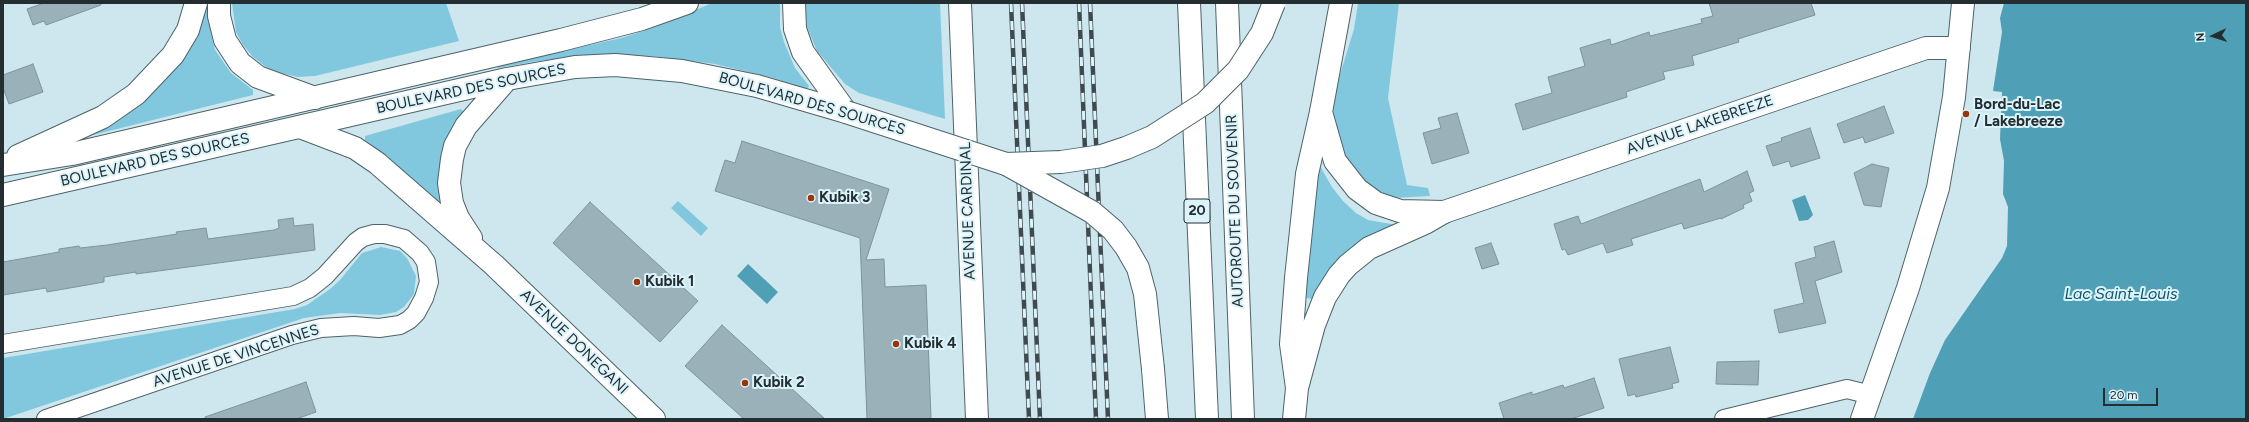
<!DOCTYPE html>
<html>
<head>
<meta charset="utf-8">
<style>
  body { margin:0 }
  #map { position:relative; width:2249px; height:422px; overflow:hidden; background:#cee7ee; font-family:Figtree,sans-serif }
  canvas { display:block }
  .frame { position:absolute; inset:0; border:4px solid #242d30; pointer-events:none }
  .north { position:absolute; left:2193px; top:16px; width:40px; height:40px; -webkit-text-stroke:3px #dbf4fc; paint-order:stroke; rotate:266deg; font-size:11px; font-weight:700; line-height:16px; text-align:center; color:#242d30 }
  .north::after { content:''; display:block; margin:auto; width:14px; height:18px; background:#242d30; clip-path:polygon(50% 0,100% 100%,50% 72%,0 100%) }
  .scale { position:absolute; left:2103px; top:388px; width:55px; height:18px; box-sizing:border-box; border:2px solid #242d30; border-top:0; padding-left:5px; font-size:12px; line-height:14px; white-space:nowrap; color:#242d30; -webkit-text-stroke:3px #dbf4fc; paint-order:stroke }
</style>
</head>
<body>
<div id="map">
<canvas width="2249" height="422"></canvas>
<div class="frame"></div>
<div class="north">N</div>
<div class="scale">20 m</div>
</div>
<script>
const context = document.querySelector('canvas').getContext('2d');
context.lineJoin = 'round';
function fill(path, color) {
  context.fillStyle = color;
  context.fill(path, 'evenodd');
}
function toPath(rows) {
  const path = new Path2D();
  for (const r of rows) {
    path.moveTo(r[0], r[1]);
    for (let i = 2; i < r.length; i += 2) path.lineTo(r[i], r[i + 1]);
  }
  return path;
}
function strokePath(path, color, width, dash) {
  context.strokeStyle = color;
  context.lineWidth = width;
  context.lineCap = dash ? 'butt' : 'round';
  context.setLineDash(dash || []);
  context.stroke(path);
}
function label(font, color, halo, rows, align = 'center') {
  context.font = font + ' Figtree,sans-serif';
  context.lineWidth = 4;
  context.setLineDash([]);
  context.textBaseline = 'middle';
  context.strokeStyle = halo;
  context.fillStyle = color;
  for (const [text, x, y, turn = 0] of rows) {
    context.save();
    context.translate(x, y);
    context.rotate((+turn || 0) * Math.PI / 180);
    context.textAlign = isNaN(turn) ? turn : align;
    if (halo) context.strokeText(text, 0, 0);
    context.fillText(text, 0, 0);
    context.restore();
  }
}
const green = toPath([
  [232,3,446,3,459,41,315,76,298,77,280,73,266,67,253,57,243,45,236,32],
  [712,3,780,3,780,27,784,42,795,68,809,86,807,90,773,78,715,64,652,56,591,55,538,61,498,68,497,66,621,38,653,28],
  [804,3,940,3,945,119,859,93,845,84,817,51,807,27],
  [1358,3,1399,3,1388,98,1407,185,1428,188,1430,196,1393,198,1375,189,1358,176,1346,158,1335,132,1333,111,1338,81,1354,29],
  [205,4,209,5,208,20,215,50,231,73,253,90,253,95,73,140,115,119],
  [461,109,464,112,441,207,388,157,365,140,365,136],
  [1316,159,1332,187,1343,201,1356,213,1368,220,1397,225,1313,299,1301,297],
  [678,201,708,228,701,236,671,208],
  [381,247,400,251,407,258,416,276,414,294,404,307,396,312,380,315,340,313,304,318,3,419,3,358,295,309,307,305,330,289,340,280,362,253]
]);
const water = toPath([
  [2004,3,2246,3,2246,419,1913,419,1930,373,1945,340,2002,258,2007,246,2008,207,2003,194,2004,161,2000,139,2002,92,1993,91,2002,32,2000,18],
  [1805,195,1813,215,1808,220,1799,221,1792,200],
  [748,264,778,292,767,304,737,276]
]);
const building = toPath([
  [44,3,101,3,101,5,46,25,44,21,33,25,27,9,44,3],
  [1709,3,1811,3,1815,15,1738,39,1739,42,1692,56,1694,65,1663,72,1665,79,1626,92,1627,97,1523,130,1515,104,1552,93,1548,77,1585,66,1580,48,1610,39,1611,45,1649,32,1650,36,1702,23,1701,19,1713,16,1709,3],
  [33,64,43,92,9,104,3,88,3,75,33,64],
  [1884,106,1894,133,1865,143,1863,137,1844,143,1837,124,1884,106],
  [1457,113,1469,153,1432,164,1423,133,1441,128,1438,118,1457,113],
  [1810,128,1820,158,1791,167,1789,161,1773,166,1766,146,1782,141,1781,138,1810,128],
  [742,141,889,189,866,260,884,259,885,287,926,285,931,419,867,419,860,238,715,191,725,160,735,163,742,141],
  [1872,164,1889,168,1881,207,1864,205,1854,173,1872,164],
  [1747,171,1754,191,1749,193,1752,201,1743,205,1744,208,1721,219,1721,218,1684,229,1682,223,1631,239,1633,245,1607,253,1603,243,1568,255,1565,249,1562,250,1554,224,1578,216,1581,224,1700,179,1704,192,1747,171],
  [590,202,698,301,660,342,553,243,590,202],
  [293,218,294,226,313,224,315,250,136,274,136,272,104,277,104,282,47,292,46,288,3,295,3,262,59,252,59,249,79,246,80,248,107,245,177,234,176,232,206,228,208,239,274,230,279,228,278,220,293,218],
  [1834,241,1842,272,1815,281,1826,323,1779,333,1774,310,1804,303,1795,263,1816,257,1814,247,1834,241],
  [1491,243,1499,264,1482,269,1475,248,1491,243],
  [722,325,825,419,744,419,685,366,722,325],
  [1670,347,1679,382,1672,384,1673,388,1636,397,1635,394,1628,396,1619,359,1670,347],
  [1759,361,1758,385,1716,384,1717,362,1759,361],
  [1594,378,1604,408,1571,419,1504,419,1499,403,1532,392,1532,395,1563,385,1564,388,1594,378],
  [306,382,316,412,296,419,205,419,205,417,306,382]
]);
const minor = toPath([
  [3,344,293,296,310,288,325,276,356,242,363,237,374,234,385,234,404,239,420,253,426,262,429,282,424,298,416,313,409,320,400,325,379,328,354,326,321,328,292,335,46,419],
  [1724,419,1847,389,1871,395]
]);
const tertiary = toPath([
  [1444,212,1926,48,1959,48],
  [1862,419,1908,288,1938,188,1954,97,1963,3]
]);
const secondary = toPath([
  [219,3,219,16,225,40,240,63,258,77,315,98],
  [794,3,795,29,803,52,846,112],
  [960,3,977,419],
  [1341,3,1321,112,1335,161,1357,189,1376,203,1400,211,1444,212],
  [300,127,355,148,377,163,494,265,654,419],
  [18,156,103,117,136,94,173,55,188,30,196,3],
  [3,165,72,154,561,40,642,19,687,3],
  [3,195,507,79,575,67,615,65,682,71,757,86,846,112],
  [471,238,458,218,452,203,449,183,452,159,455,146,466,126,507,79]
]);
const motorway = toPath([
  [1189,3,1207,419],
  [1227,3,1243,419],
  [1153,369,1157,419],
  [1297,388,1291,344,1296,278,1307,174,1321,112],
  [1294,419,1297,388,1314,325,1325,297,1339,275,1348,265,1369,248,1425,223,1444,212]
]);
const rail = toPath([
  [1011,3,1029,419],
  [1022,3,1040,419],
  [1079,3,1096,419],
  [1090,3,1108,419]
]);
const secondaryBridge = toPath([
  [846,112,1006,164,1061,162,1102,156,1126,148,1152,137,1205,103,1238,70,1262,33,1274,3]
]);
const motorwayBridge = toPath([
  [1006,164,1092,212,1113,230,1126,247,1138,268,1145,294,1153,369]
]);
const markers = [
  [1966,114,4,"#9a3409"],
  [811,198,4,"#9a3409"],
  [637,282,4,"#9a3409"],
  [896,344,4,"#9a3409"],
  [745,383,4,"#9a3409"]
];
const shields = [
  [1197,211,26]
];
const shieldNames = [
  ["20",1197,211]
];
const streetNames = [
  ["BOULEVARD DES SOURCES",471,89,-12],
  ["BOULEVARD DES SOURCES",812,104,16],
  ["AVENUE LAKEBREEZE",1700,125,-19],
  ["BOULEVARD DES SOURCES",155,160,-13],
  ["AVENUE CARDINAL",968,211,-92],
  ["AUTOROUTE DU SOUVENIR",1235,211,-92],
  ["AVENUE DONEGANI",574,342,44],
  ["AVENUE DE VINCENNES",236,356,-18]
];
const poiNames = [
  ["Bord-du-Lac",1974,105],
  ["/ Lakebreeze",1974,122],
  ["Kubik 3",819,198],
  ["Kubik 1",645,282],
  ["Kubik 4",904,344],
  ["Kubik 2",753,383]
];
const waterNames = [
  ["Lac Saint-Louis",2121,294]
];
fill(green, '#81c8de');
fill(water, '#4f9fb6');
fill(building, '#9ab1b9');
strokePath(building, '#7d939b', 1);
strokePath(minor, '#4d636a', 20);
strokePath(tertiary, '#4d636a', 24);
strokePath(secondary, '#4d636a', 24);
strokePath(motorway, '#4d636a', 24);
strokePath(minor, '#fff', 18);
strokePath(tertiary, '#fff', 22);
strokePath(secondary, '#fff', 22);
strokePath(motorway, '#fff', 22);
strokePath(rail, '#3f4a4e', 4.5);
strokePath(rail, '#dbf4fc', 3, [9]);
strokePath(secondaryBridge, '#4d636a', 24, []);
strokePath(motorwayBridge, '#4d636a', 24, []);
strokePath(secondaryBridge, '#fff', 22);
strokePath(motorwayBridge, '#fff', 22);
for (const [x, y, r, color] of markers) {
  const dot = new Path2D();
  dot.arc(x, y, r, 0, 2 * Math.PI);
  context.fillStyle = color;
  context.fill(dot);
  strokePath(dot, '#dbf4fc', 1.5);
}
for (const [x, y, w] of shields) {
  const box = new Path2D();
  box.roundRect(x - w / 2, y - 12, w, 24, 3);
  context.fillStyle = '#dbf4fc';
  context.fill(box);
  strokePath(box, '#242d30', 1);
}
label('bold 14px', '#242d30', null, shieldNames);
label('15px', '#242d30', '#dbf4fc', streetNames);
label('bold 15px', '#242d30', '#dbf4fc', poiNames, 'left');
label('italic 16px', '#125566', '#dbf4fc', waterNames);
</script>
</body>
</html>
